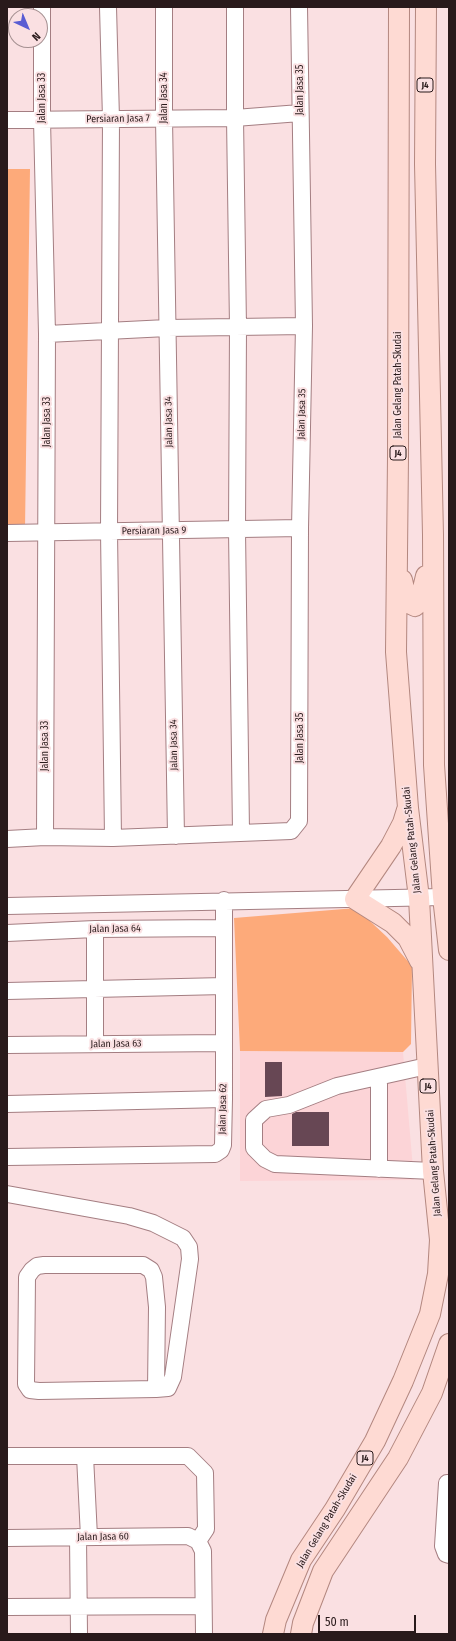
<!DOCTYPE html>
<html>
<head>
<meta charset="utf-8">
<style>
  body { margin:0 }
  #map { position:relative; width:456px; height:1641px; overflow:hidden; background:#fae0e2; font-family:"Fira Sans Condensed",sans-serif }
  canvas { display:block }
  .frame { position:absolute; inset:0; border:8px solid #291a1b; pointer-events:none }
  .north { position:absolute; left:8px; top:8px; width:40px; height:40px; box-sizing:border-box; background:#fae0e2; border:1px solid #a69192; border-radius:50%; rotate:136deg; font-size:11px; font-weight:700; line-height:16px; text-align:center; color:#291a1b }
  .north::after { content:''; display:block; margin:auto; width:14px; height:18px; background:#595cd3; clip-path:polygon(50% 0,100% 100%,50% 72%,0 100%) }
  .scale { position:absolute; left:318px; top:1615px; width:98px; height:18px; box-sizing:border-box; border:2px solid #291a1b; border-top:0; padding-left:5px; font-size:12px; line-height:14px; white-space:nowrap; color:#291a1b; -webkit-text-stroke:3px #fae0e2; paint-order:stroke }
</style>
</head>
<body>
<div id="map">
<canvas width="456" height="1641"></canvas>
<div class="frame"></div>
<div class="north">N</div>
<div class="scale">50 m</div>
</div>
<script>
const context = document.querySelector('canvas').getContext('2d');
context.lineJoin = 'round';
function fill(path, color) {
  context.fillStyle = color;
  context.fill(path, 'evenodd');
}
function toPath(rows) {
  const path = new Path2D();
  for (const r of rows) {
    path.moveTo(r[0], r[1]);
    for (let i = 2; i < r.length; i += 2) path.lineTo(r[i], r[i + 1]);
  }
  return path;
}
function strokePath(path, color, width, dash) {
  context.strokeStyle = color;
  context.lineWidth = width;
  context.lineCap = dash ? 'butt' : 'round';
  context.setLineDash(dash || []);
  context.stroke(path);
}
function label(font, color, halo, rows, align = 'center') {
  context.font = font + ' "Fira Sans Condensed",sans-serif';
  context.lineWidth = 4;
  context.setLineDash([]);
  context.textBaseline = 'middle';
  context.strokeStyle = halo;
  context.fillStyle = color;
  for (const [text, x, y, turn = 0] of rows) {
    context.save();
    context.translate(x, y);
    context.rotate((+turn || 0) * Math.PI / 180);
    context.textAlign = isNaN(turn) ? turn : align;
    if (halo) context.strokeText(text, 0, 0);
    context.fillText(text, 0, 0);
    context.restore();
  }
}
const built = toPath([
  [240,1051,403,1052,414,1180,240,1181]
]);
const green = toPath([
  [7,169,30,169,25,529,7,529],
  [356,908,387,937,412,966,411,1044,403,1052,240,1051,234,918]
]);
const building = toPath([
  [265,1062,282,1062,282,1096,265,1097],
  [296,1112,329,1112,329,1146,292,1146,292,1114]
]);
const minor = toPath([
  [42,7,42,120,47,334,45,837],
  [108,7,111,119,109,531,113,838],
  [164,7,164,119,176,836],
  [235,7,235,118,238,327,237,530,241,832],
  [7,120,235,118,300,113],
  [47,334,167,328,304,326],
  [7,533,300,528],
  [7,839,45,837,113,838,291,831,299,821,300,528,304,326,299,7],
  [7,906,443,897],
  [7,933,95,929,223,928],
  [7,991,224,986],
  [95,1044,95,929],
  [7,1045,224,1043],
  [427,1066,337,1086,289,1105,266,1109,254,1120,254,1148,265,1159,275,1164,433,1171],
  [379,1077,379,1169],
  [7,1104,224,1099],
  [7,1157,215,1154,221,1150,223,1145,224,1099,224,900],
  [7,1194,129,1216,153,1223,183,1238,189,1247,190,1259,173,1377,168,1388,156,1389,39,1391,30,1390,26,1384,27,1277,32,1270,37,1266,44,1265,143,1265,151,1270,154,1277,157,1307,156,1389],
  [7,1456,188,1456,205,1473,206,1529,198,1541],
  [85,1456,89,1537],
  [449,1483,447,1483,443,1546,446,1554,449,1555],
  [78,1537,79,1634],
  [7,1538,188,1536,198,1541],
  [198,1541,203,1551,204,1634],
  [7,1607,203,1606]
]);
const major = toPath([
  [426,7,425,164,433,535,434,765,443,897,449,950],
  [402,580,407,602,415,606,420,601,426,576],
  [407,810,403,823,391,846,355,899,393,923,408,938,420,961],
  [273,1634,276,1620,301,1560,335,1509,375,1441,403,1381,430,1314,438,1274,440,1240,433,1171,419,898,408,808,396,652,398,456,399,7],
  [301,1634,303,1623,323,1571,398,1458,432,1393,449,1344]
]);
const shields = [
  [425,85,16],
  [398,453,16],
  [428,1086,16],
  [365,1458,16]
];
const shieldNames = [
  ["J4",425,85],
  ["J4",398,453],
  ["J4",428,1086],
  ["J4",365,1458]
];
const streetNames = [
  ["Jalan Jasa 35",300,90,-90],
  ["Jalan Jasa 33",42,98,-90],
  ["Jalan Jasa 34",164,98,-90],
  ["Persiaran Jasa 7",118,119,-1],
  ["Jalan Gelang Patah-Skudai",398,385,-90],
  ["Jalan Jasa 35",302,414,-89],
  ["Jalan Jasa 33",47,422,-90],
  ["Jalan Jasa 34",169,422,-91],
  ["Persiaran Jasa 9",154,531,-1],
  ["Jalan Jasa 35",300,738,-90],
  ["Jalan Jasa 34",174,745,-91],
  ["Jalan Jasa 33",45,746,-90],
  ["Jalan Gelang Patah-Skudai",412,840,-96],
  ["Jalan Jasa 64",115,929,-1],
  ["Jalan Jasa 63",116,1044,-1],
  ["Jalan Jasa 62",223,1109,-89],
  ["Jalan Gelang Patah-Skudai",434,1163,-94],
  ["Jalan Gelang Patah-Skudai",327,1521,-59],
  ["Jalan Jasa 60",103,1537,-1]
];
fill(built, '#fcd4d7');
fill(green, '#fdaa7a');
fill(building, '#674754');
strokePath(minor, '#a47e82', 18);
strokePath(major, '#b3877f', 22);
strokePath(minor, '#fff', 16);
strokePath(major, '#fedad3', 20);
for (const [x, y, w] of shields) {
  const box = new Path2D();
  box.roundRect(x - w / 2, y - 7, w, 14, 3);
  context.fillStyle = '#fae0e2';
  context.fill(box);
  strokePath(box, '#291a1b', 1);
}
label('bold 9px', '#291a1b', null, shieldNames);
label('10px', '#291a1b', '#fae0e2', streetNames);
</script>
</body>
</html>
